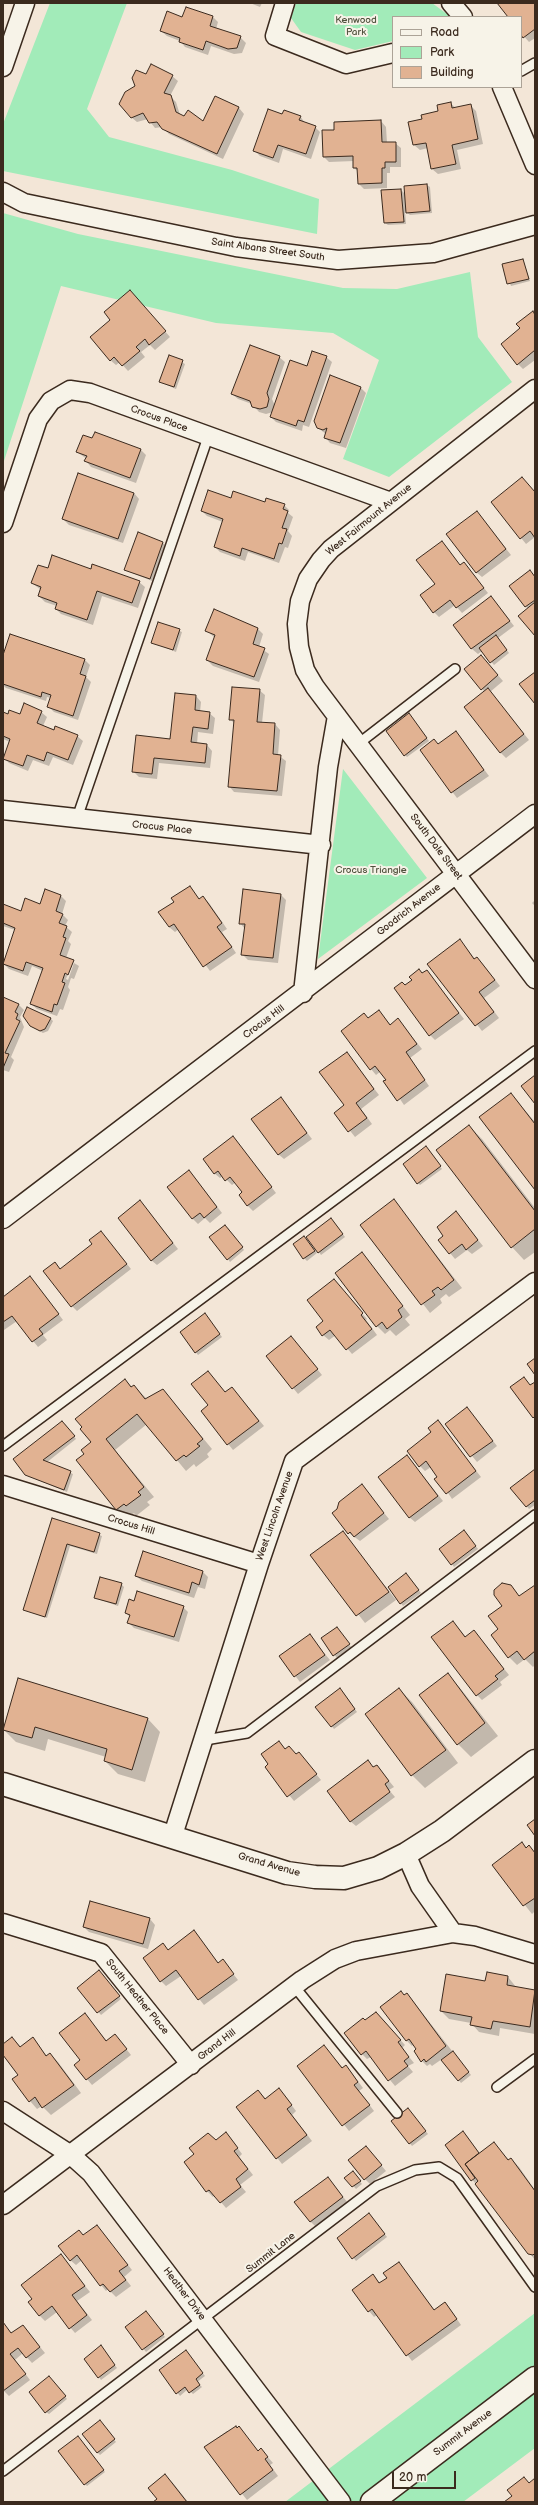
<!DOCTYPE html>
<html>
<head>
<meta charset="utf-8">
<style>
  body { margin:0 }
  #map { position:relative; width:538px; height:2505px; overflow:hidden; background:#f3e6d7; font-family:"Balsamiq Sans",sans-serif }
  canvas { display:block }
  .frame { position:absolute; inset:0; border:4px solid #3b2a1e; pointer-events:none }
  .legend { position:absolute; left:392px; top:16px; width:130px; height:72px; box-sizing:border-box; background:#f7f3e8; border:1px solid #aca397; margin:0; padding:5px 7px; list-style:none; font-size:12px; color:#3b2a1e }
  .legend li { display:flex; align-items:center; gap:8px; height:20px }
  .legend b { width:20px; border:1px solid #aca397 }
  .scale { position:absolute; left:392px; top:2471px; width:64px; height:18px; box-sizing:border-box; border:2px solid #3b2a1e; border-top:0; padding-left:5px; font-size:12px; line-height:14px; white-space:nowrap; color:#3b2a1e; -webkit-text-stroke:3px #f7f3e8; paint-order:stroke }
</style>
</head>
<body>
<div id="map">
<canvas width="538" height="2505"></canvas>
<div class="frame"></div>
<ul class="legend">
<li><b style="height:5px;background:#f7f3e8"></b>Road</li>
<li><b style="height:11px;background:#a2ebb9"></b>Park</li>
<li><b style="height:11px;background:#e1b292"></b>Building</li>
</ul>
<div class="scale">20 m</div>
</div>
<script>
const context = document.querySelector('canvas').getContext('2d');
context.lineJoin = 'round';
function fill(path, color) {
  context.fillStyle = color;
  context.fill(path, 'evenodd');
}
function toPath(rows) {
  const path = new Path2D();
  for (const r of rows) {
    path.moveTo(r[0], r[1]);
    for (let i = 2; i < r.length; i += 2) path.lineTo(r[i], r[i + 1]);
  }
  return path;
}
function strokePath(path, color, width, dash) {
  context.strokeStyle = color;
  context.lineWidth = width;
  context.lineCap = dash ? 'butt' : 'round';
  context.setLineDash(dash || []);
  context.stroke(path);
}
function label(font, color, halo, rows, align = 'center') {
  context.font = font + ' "Balsamiq Sans",sans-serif';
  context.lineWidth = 4;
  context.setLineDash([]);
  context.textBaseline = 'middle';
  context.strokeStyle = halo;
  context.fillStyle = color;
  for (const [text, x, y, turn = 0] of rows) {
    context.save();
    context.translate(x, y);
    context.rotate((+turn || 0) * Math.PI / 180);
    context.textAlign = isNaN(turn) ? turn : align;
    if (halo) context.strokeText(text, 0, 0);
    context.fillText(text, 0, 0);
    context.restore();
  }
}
const green = toPath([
  [50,3,127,3,87,109,109,137,232,170,319,199,317,234,3,171,3,124],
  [296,3,432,3,451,17,393,17,393,41,355,50,301,32,291,18],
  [3,213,78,234,343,288,397,289,470,272,478,337,512,382,389,477,343,459,379,360,333,333,216,323,61,286,3,464],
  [343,769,427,878,318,959],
  [535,2313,535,2448,463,2502,285,2502]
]);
const shadow = toPath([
  [250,3,262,3,260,7],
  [498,3,535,3,535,38,529,42,521,33,521,17,509,17],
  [213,17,218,22,216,29,240,37,246,43,242,53,234,54,211,46,208,55,185,47,180,41,167,36,161,31,183,18],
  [146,76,172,76,178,81,170,96,176,102,180,115,185,117,204,122,215,97,239,108,244,114,223,159,169,134,162,127,155,128,148,119,137,122,131,117,136,86],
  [450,103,456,108,470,105,476,111,483,144,457,150,461,169,438,174,432,169,428,148,420,150,414,145,410,122,423,120],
  [283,115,300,116,305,123,315,127,320,132,311,159,283,149,279,163,260,156,255,151],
  [381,121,386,127,387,143,395,143,401,148,401,167,390,167,390,173,387,173,387,188,364,189,359,184,359,172,354,168,354,161,329,162,324,157,336,130],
  [427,185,430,187,432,213,410,215,405,211,406,224,388,225,385,223,383,191,401,190,405,194],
  [523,260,530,281,511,286,503,265],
  [130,291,170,337,155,350,150,345,141,352,145,357,128,371,120,362,116,365,110,360,112,320],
  [535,315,535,360,523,369,518,364],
  [169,356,185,364,176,389,160,382],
  [279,357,285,362,272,399,275,406,307,367,326,357,332,362,309,427,303,425,302,431,276,422,271,417,273,412,266,414,259,412,252,404,238,399,232,394],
  [331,376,361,388,366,393,346,448,330,443,325,437,326,434,318,428],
  [141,450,146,455,136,483,91,467,86,461,87,459,77,452],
  [522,478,535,492,535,537,526,544,492,502],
  [134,493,139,499,123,543,69,525,63,519],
  [231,499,284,505,289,510,288,513,293,517,288,531,292,536,288,548,285,547,279,563,248,552,245,561,220,552,215,547,223,522,207,516,202,511],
  [477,512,511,555,482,577,476,572],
  [163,543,165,545,152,581,125,570],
  [464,563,488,593,462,613,455,605,439,617,434,612],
  [49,569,91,570,139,582,145,587,138,608,102,596,93,625,61,614,56,609,57,606,45,602,39,596,41,590,32,583],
  [535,578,535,635,528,609,510,586],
  [496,603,514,626,498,638,509,653,494,665,482,651,478,654,472,649,454,625],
  [214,610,258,629,263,634,259,647,269,654,259,682,213,666,207,660,215,638,207,631],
  [159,623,182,632,176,652,152,642],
  [481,656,503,681,490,692,529,740,506,758,500,752,485,692,482,689],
  [3,658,84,659,90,665,86,677,91,682,78,720,54,712,49,707,51,698,47,697,46,701,6,688,3,685],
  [259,690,265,695,262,723,275,724,280,730,278,755,286,761,282,796,234,792,229,786,235,724,230,719],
  [196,696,201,702,200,712,209,713,215,718,213,734,198,732,197,744,207,745,212,751,210,768,159,763,157,779,139,777,133,771,170,740],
  [41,712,47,717,43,726,77,736,83,741,73,765,53,757,49,766,33,760,28,771,9,763,4,758,10,742,3,739,3,713,20,716],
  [411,717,429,741,407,757,405,755],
  [456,732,489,776,457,798,421,750,439,745],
  [190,887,200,900,203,897,209,903,227,929,222,932,236,953,210,971,179,929,175,932,169,927,175,902],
  [46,890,61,896,66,901,62,914,68,920,65,926,72,932,68,941,71,944,66,958,79,966,74,979,71,978,68,987,70,990,63,1010,60,1009,57,1016,37,1009,31,1004,43,971,32,966,28,976,9,969,3,963,15,930,3,926,3,905,21,912,40,905],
  [72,963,74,963,68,980,66,979],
  [244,890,281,895,286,900,278,963,248,960,242,954,245,929,240,923],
  [535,900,535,906,532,903],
  [465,946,475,959,477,958,482,963,500,986,484,998,499,1018,482,1031,429,964],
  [427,971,464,1019,435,1040,430,1035,405,986],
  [3,999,18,1004,24,1010,20,1017,24,1027,11,1057,14,1060,9,1072,3,1070],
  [378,1011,391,1025,398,1020,422,1049,410,1058,429,1086,404,1105,381,1071,376,1075,371,1069,342,1031,368,1019],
  [50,1018,53,1021,48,1031,43,1033,30,1026],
  [347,1053,379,1095,361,1109,372,1124,355,1137,336,1113,346,1106],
  [511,1094,535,1122,535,1189],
  [281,1099,312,1139,284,1159,278,1154],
  [469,1126,482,1139,535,1208,535,1252,524,1260,512,1247],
  [233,1137,276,1193,253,1211,247,1205,244,1193,236,1182,232,1185,223,1176,220,1178,214,1173],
  [428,1150,442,1169,420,1185,418,1183],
  [194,1177,222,1213,210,1223,205,1218,198,1224,192,1218],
  [394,1201,462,1288,449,1297,446,1294,440,1299,442,1303,430,1313,362,1225],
  [145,1207,178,1249,157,1265,151,1260],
  [456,1213,483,1246,472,1254,467,1250,455,1259,450,1253],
  [331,1219,345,1237,321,1255,319,1252],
  [228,1228,244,1250,230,1262,228,1259],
  [101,1232,131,1269,77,1311,72,1306,60,1270,93,1245],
  [307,1240,317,1253,307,1261,304,1258],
  [362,1254,410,1315,405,1319,410,1325,396,1336,390,1330,385,1334,377,1326],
  [35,1283,63,1320,43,1335,47,1340,38,1347,17,1321,4,1330,3,1329,3,1298],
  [339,1286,367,1319,366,1320,377,1335,352,1354,336,1335,329,1340,323,1335,324,1321],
  [207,1317,222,1337,198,1355,181,1332],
  [291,1337,322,1375,298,1394,267,1356],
  [208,1372,226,1393,232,1388,264,1426,233,1450,202,1411,209,1406],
  [125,1380,132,1387,134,1386,147,1399,163,1390,212,1449,207,1454,209,1457,196,1467,194,1464,186,1471,147,1424,115,1450,154,1497,147,1502,150,1505,136,1516,134,1513,127,1519,117,1509,85,1454],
  [467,1408,497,1446,477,1462,446,1424],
  [438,1422,481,1477,452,1499,431,1467,425,1471,420,1466],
  [65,1424,76,1439,46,1463,73,1474,67,1492,26,1475],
  [407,1456,443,1501,415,1522,409,1517],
  [535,1470,535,1505,529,1509,512,1488],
  [362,1486,389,1519,360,1541,349,1533,338,1509],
  [52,1519,102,1536,97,1554,70,1546,47,1618,24,1609],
  [343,1532,396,1600,365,1623,312,1555],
  [466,1533,478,1549,454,1567,452,1564],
  [144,1553,203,1572,208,1577,205,1589,198,1587,194,1598,142,1581,136,1576],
  [409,1577,421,1593,403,1606,389,1588],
  [121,1584,124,1587,118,1606,95,1598],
  [535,1586,535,1665,533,1667,525,1659,517,1665,509,1657,500,1629],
  [183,1607,188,1612,179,1642,134,1628,128,1622,130,1617,126,1613],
  [453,1622,466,1637,474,1631,509,1675,500,1682,502,1685,482,1700,477,1695],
  [339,1631,351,1647,337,1658,322,1639],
  [309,1635,330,1660,300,1682,280,1656],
  [448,1675,460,1688,498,1736,471,1757,458,1744],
  [18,1679,148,1719,160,1732,145,1782,118,1774,105,1761,106,1757,48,1739,45,1751,16,1742,3,1729],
  [399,1689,412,1702,458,1763,425,1788,412,1775],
  [343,1692,357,1712,334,1729,317,1707],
  [279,1742,286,1750,296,1755,299,1753,321,1780,294,1801,266,1767,270,1764],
  [377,1766,394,1787,389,1790,395,1797,356,1826,350,1821],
  [522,1844,535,1853,535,1911,532,1914,493,1865],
  [91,1902,150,1919,155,1925,148,1949,89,1932,84,1927],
  [194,1932,219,1964,223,1961,238,1980,204,2005,181,1976,166,1986,161,1981,163,1944,169,1951],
  [487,1973,508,1977,516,1987,535,1991,535,2034,500,2028,499,2036,479,2032,471,2023,449,2019,441,2011,486,1982],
  [102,1974,121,1999,101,2015,79,1988],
  [404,1996,412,2000,471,2075,461,2083,442,2059,432,2066,430,2064,427,2066,422,2061,414,2044,412,2046,407,2041,382,2007],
  [85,2015,107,2041,120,2041,131,2055,92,2085,87,2079,82,2060],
  [381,2019,405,2045,402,2048,414,2063,408,2066,413,2072,395,2086,371,2057,367,2059,362,2054,365,2021],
  [12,2038,21,2047,33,2039,47,2056,50,2054,58,2062,81,2093,51,2115,42,2106,37,2109,30,2101,20,2076,3,2053,3,2045],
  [324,2046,343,2068,346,2066,351,2072,363,2088,359,2091,374,2111,349,2131,298,2066],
  [258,2091,266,2099,284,2095,296,2111,292,2115,312,2141,282,2164,238,2107],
  [408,2109,428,2134,412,2146,392,2121],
  [466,2135,480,2154,494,2143,509,2160,511,2159,519,2167,535,2190,535,2260,446,2146],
  [231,2139,242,2154,239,2157,253,2175,240,2185,246,2192,226,2208,215,2195,213,2197,207,2191,185,2162,216,2141],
  [366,2147,386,2171,370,2184,365,2179],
  [355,2175,362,2184,356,2189,346,2178],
  [328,2178,348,2203,316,2227,310,2221],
  [372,2217,387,2237,356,2261,338,2238],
  [97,2226,132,2270,124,2277,131,2286,116,2297,108,2289,106,2291,101,2285,82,2260,76,2265,70,2260,84,2236],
  [61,2256,90,2292,77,2301,92,2320,75,2333,57,2312,45,2321,40,2316,34,2299],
  [404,2269,435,2311,450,2309,461,2325,412,2361,377,2315,374,2317,369,2311,373,2276,380,2283],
  [148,2315,165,2337,146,2352,126,2327],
  [3,2323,12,2334,23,2326,45,2353,32,2363,23,2353,15,2360,30,2380,9,2396,3,2390],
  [103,2349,117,2368,101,2380,99,2377],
  [188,2354,205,2376,197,2382,202,2387,193,2394,188,2389,180,2396,160,2371],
  [52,2380,67,2399,49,2414,46,2412],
  [102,2424,116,2442,100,2455,97,2452],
  [239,2428,258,2451,261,2449,266,2455,273,2463,270,2465,278,2476,247,2500,205,2447,227,2431,229,2433],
  [80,2440,105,2472,87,2486,85,2484],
  [165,2475,173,2483,188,2502,155,2502,158,2499]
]);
const building = toPath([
  [497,3,535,3,535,29,523,38,521,35,521,17,508,17,497,3],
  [186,7,213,16,210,26,241,36,237,48,228,49,206,41,203,50,179,42,180,38,160,31,167,11,182,17,186,7],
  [151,64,173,75,164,93,171,95,176,112,184,116,188,110,203,121,215,96,239,107,217,154,162,129,157,122,149,123,143,113,131,118,119,104,125,92,135,86,132,78,136,70,146,74,151,64],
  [451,102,452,108,471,104,478,139,452,145,456,164,431,169,426,143,413,145,408,122,422,119,421,115,438,111,437,105,451,102],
  [268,109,282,114,284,110,301,116,299,120,316,126,306,154,278,145,273,158,253,151,268,109],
  [381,120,382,142,396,142,396,162,385,162,385,168,382,168,382,183,358,184,357,168,353,168,353,156,323,157,322,130,334,130,334,122,381,120],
  [427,184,430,211,406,213,404,186,427,184],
  [401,189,404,222,384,223,381,190,401,189],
  [523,259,529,279,507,284,502,264,523,259],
  [130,290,166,331,149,345,145,339,136,347,140,351,122,366,114,357,110,361,90,337,110,320,104,312,130,290],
  [533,311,535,315,535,350,517,365,501,344,520,328,516,324,533,311],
  [250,345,280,356,267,393,269,399,267,407,260,409,252,407,250,401,231,394,250,345],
  [312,351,327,356,304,422,298,420,296,426,270,417,290,360,307,366,312,351],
  [169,355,183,360,174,387,159,382,169,355],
  [330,375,361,387,340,443,324,438,327,428,323,430,317,428,314,421,330,375],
  [95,432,141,449,130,478,84,461,87,456,76,452,83,435,92,438,95,432],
  [78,473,134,493,118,539,62,519,78,473],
  [522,477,535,492,535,538,530,531,520,539,491,502,522,477],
  [208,490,231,498,233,491,265,502,266,498,285,504,283,509,288,511,282,528,287,529,282,544,279,543,274,559,242,548,240,556,214,547,223,519,201,511,208,490],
  [477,511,506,549,476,573,446,534,477,511],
  [138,532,163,542,150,579,124,570,138,532],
  [442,541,460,565,464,562,484,588,456,608,450,600,433,613,420,595,435,584,416,560,442,541],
  [52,555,91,569,92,564,140,581,132,603,97,591,87,620,55,609,57,603,38,596,41,587,31,583,38,565,48,568,52,555],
  [530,570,535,577,535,600,525,607,509,586,530,570],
  [491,596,510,621,471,649,453,625,491,596],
  [535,602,535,636,518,616,535,602],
  [214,609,258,628,253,644,265,648,254,677,206,660,215,635,205,631,214,609],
  [158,622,180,629,173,650,151,643,158,622],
  [10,634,85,659,80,674,86,676,73,716,47,707,51,695,42,692,41,697,3,684,3,655,10,634],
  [496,635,507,650,490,663,479,648,496,635],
  [481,655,498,675,481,690,464,669,481,655],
  [535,672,535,704,519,684,535,672],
  [232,687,260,689,257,722,275,723,273,754,281,755,277,791,228,787,234,720,229,720,232,687],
  [488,688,524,734,500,753,464,707,488,688],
  [175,693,196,695,195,710,210,712,208,729,193,727,191,742,207,744,205,763,154,758,152,774,132,772,136,735,170,739,175,693],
  [24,703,42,711,37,723,54,730,55,726,78,735,68,760,47,752,44,761,27,755,23,766,3,759,10,739,3,736,3,712,8,714,9,710,20,714,24,703],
  [409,713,427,738,404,756,386,731,409,713],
  [456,731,484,770,451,793,420,750,434,739,438,744,456,731],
  [190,886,199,899,203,896,222,923,217,927,232,947,203,967,174,924,169,927,158,912,174,902,171,898,190,886],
  [45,889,61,895,56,911,63,914,59,923,67,926,63,937,66,938,60,955,74,960,68,975,65,973,62,982,65,983,57,1005,54,1004,52,1012,30,1004,43,968,26,962,23,971,3,964,15,928,3,923,3,904,21,911,25,898,40,904,45,889],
  [243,889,281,894,273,958,241,955,245,924,239,924,243,889],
  [460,939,474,959,477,957,495,980,479,992,494,1012,475,1026,427,964,460,939],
  [419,969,422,973,427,970,459,1013,429,1036,394,988,402,982,405,985,412,980,409,977,419,969],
  [3,997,19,1004,15,1012,18,1014,16,1019,20,1021,5,1053,9,1054,3,1068,3,997],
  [27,1007,51,1018,45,1029,40,1031,30,1026,23,1016,27,1007],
  [379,1010,390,1025,398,1018,417,1044,406,1052,425,1080,397,1101,383,1081,386,1080,375,1066,370,1070,341,1031,364,1013,368,1018,379,1010],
  [347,1052,374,1089,356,1103,367,1118,348,1132,334,1113,344,1105,319,1072,347,1052],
  [535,1075,535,1104,521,1086,535,1075],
  [511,1093,535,1124,535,1190,479,1117,511,1093],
  [281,1097,307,1133,278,1155,251,1119,281,1097],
  [469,1125,535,1211,535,1229,511,1248,436,1150,469,1125],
  [233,1136,272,1187,247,1206,239,1195,242,1192,230,1177,225,1181,218,1171,214,1174,203,1159,233,1136],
  [426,1146,441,1166,417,1184,403,1164,426,1146],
  [189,1170,217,1207,204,1218,200,1213,192,1219,167,1187,189,1170],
  [394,1199,454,1280,441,1290,438,1287,432,1291,435,1295,421,1305,360,1225,394,1199],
  [140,1200,173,1243,151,1261,118,1218,140,1200],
  [456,1211,478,1240,466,1250,462,1244,449,1254,438,1240,443,1236,437,1227,456,1211],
  [331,1218,343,1234,318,1253,306,1237,331,1218],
  [225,1225,243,1247,227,1260,209,1237,225,1225],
  [101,1231,127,1264,71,1307,43,1271,55,1262,60,1269,92,1244,89,1240,101,1231],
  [304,1236,315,1251,303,1259,293,1244,304,1236],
  [362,1252,403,1306,398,1310,402,1317,387,1329,382,1322,376,1327,335,1273,362,1252],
  [30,1276,59,1314,39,1329,43,1334,32,1342,12,1316,3,1322,3,1297,30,1276],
  [334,1279,363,1313,361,1315,372,1329,346,1350,330,1330,322,1336,316,1327,323,1321,307,1300,334,1279],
  [205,1313,220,1334,195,1353,180,1332,205,1313],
  [291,1336,318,1369,292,1389,266,1356,291,1336],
  [535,1358,535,1375,527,1364,535,1358],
  [208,1371,225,1392,232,1387,259,1421,227,1445,201,1411,208,1405,191,1384,208,1371],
  [524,1377,530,1385,535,1382,535,1416,533,1418,510,1387,524,1377],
  [125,1379,131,1387,134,1385,145,1399,163,1389,203,1439,197,1444,200,1446,186,1457,184,1455,176,1461,137,1414,106,1439,144,1487,138,1492,141,1495,126,1506,124,1504,116,1510,76,1460,84,1454,81,1450,91,1442,80,1429,82,1427,75,1419,125,1379],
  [467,1407,493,1441,470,1457,445,1424,467,1407],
  [438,1420,476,1471,446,1494,434,1479,437,1477,426,1461,419,1467,407,1451,431,1432,428,1428,438,1420],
  [62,1421,75,1436,43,1460,71,1471,64,1490,25,1475,13,1459,62,1421],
  [407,1455,438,1496,409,1518,378,1477,407,1455],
  [535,1469,535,1500,526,1507,510,1488,535,1469],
  [362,1484,384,1513,354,1537,350,1532,348,1534,332,1513,337,1509,339,1502,362,1484],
  [52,1518,100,1533,94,1552,67,1544,45,1617,23,1610,52,1518],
  [464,1530,476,1546,451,1565,439,1549,464,1530],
  [343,1531,389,1592,356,1616,310,1555,343,1531],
  [143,1551,203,1571,199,1585,192,1582,189,1593,135,1576,143,1551],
  [406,1573,419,1590,400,1604,388,1587,406,1573],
  [100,1577,122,1583,116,1604,94,1598,100,1577],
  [502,1583,511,1585,519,1596,535,1585,535,1651,524,1660,517,1651,508,1658,491,1635,498,1629,488,1616,502,1606,494,1595,494,1590,502,1583],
  [137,1591,184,1606,174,1637,127,1623,130,1615,125,1613,129,1599,134,1601,137,1591],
  [453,1621,465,1637,474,1630,504,1669,495,1676,498,1679,476,1696,431,1637,453,1621],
  [337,1627,350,1644,333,1656,321,1638,337,1627],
  [310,1634,325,1655,294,1677,279,1656,310,1634],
  [448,1673,485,1723,457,1745,419,1695,448,1673],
  [18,1678,148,1718,132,1770,104,1761,107,1749,35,1727,32,1738,3,1730,18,1678],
  [340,1688,355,1709,331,1727,315,1707,340,1688],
  [399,1688,446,1750,411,1776,365,1714,399,1688],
  [279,1741,285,1749,289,1746,296,1754,299,1752,317,1774,287,1797,265,1767,268,1764,261,1754,279,1741],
  [368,1760,373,1767,377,1765,389,1781,385,1784,390,1792,350,1822,327,1791,368,1760],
  [535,1819,535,1836,527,1825,535,1819],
  [522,1842,526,1848,529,1845,535,1853,535,1898,523,1906,492,1865,522,1842],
  [90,1901,150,1918,143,1944,83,1927,90,1901],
  [194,1930,218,1963,223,1959,234,1974,198,2000,176,1970,160,1982,143,1958,163,1943,168,1950,194,1930],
  [99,1970,120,1996,97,2013,77,1988,99,1970],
  [487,1972,508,1976,507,1985,535,1990,530,2027,493,2021,491,2029,470,2025,472,2017,440,2011,446,1974,485,1981,487,1972],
  [401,1991,404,1995,407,1993,446,2046,426,2062,424,2059,421,2062,414,2051,416,2049,409,2039,406,2041,380,2007,401,1991],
  [376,2012,401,2040,398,2042,409,2057,404,2061,408,2066,388,2081,366,2051,361,2055,344,2033,363,2018,365,2020,376,2012],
  [85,2013,106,2041,115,2034,127,2049,86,2080,74,2065,80,2060,59,2033,85,2013],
  [12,2037,20,2047,33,2037,46,2056,50,2053,74,2085,42,2108,35,2097,29,2102,12,2079,18,2075,3,2055,3,2044,12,2037],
  [324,2045,342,2068,346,2065,358,2082,354,2085,370,2105,342,2126,297,2066,324,2045],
  [453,2051,469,2072,458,2081,441,2060,453,2051],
  [279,2088,292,2105,287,2109,307,2135,276,2159,236,2107,258,2090,265,2099,279,2088],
  [408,2108,426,2131,409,2144,391,2121,408,2108],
  [463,2131,479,2153,465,2164,475,2178,471,2181,445,2145,463,2131],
  [226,2132,238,2148,234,2151,248,2169,236,2179,241,2187,220,2203,209,2190,206,2192,184,2162,194,2154,189,2148,208,2133,216,2140,226,2132],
  [494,2142,508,2160,511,2158,535,2191,535,2253,533,2255,528,2254,475,2184,478,2181,465,2164,494,2142],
  [366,2146,382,2165,364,2180,348,2160,366,2146],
  [353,2171,361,2181,352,2187,344,2178,353,2171],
  [328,2177,343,2197,310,2222,294,2202,328,2177],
  [369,2213,385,2234,352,2259,337,2238,369,2213],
  [97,2225,128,2265,119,2271,126,2280,110,2292,103,2284,100,2286,77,2255,70,2261,58,2246,79,2230,83,2235,97,2225],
  [61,2254,85,2286,72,2295,87,2315,69,2329,52,2306,39,2316,28,2302,32,2299,21,2285,61,2254],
  [399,2262,434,2310,445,2302,457,2319,406,2356,372,2309,368,2312,352,2290,373,2274,379,2283,387,2278,383,2273,399,2262],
  [146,2311,164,2334,142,2350,125,2327,146,2311],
  [3,2322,11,2333,23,2325,40,2347,26,2358,18,2348,10,2354,26,2374,3,2391,3,2322],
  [101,2345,115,2365,98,2378,84,2359,101,2345],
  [186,2350,203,2373,196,2379,200,2385,189,2393,185,2387,176,2394,159,2370,186,2350],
  [49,2376,66,2396,45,2413,29,2392,49,2376],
  [100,2420,115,2439,97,2453,82,2434,100,2420],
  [236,2426,237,2428,239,2426,258,2451,261,2448,268,2457,265,2459,273,2470,240,2495,204,2447,236,2426],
  [78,2436,104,2470,84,2485,58,2451,78,2436],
  [165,2474,187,2502,153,2502,157,2499,148,2488,165,2474],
  [524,2477,529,2483,535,2478,535,2502,504,2502,512,2496,507,2490,524,2477]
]);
const service = toPath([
  [521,71,535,63],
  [358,744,455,669],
  [77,818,208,437],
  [3,1446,535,1051],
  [205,1740,247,1733,535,1515],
  [294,1986,397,2113],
  [497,2087,535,2059],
  [3,2471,377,2186,415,2170,439,2167,457,2178,535,2287]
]);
const minor = toPath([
  [285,3,275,36,346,64,393,53],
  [451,3,463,17],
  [3,67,25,3],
  [502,87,535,165],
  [3,192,24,203,236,247,338,260,433,253,535,225],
  [535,389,331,549,321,560,308,579,300,601,297,624,299,647,305,670,315,687,535,979],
  [3,523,38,419,51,401,70,390,90,393,391,502],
  [3,810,321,845],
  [303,993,328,767,337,716],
  [3,1219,535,814],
  [3,1485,259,1564],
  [173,1835,259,1564,294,1461,535,1282],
  [406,1854,420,1886,453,1933],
  [3,1923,101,1953,191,2065],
  [3,2111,71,2155,91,2173,341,2502],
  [3,2205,302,1980,335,1959,356,1951,453,1933,475,1936,535,1954]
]);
const tertiary = toPath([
  [372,2502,535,2378]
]);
const secondary = toPath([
  [3,1784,287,1873,315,1877,344,1878,378,1868,406,1854,442,1831,535,1761]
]);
const parkNames = [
  ["Kenwood",356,20],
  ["Park",356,32],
  ["Crocus Triangle",371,870]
];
const streetNames = [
  ["Saint Albans Street South",268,250,8],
  ["Crocus Place",159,419,20],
  ["West Fairmount Avenue",369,520,-39],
  ["Crocus Place",162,828,6],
  ["South Dale Street",436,847,53],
  ["Goodrich Avenue",409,910,-38],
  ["Crocus Hill",264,1022,-37],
  ["West Lincoln Avenue",275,1516,-71],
  ["Crocus Hill",131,1525,17],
  ["Grand Avenue",269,1865,16],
  ["South Heather Place",137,1997,51],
  ["Grand Hill",217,2045,-37],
  ["Summit Lane",271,2253,-38],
  ["Heather Drive",184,2294,53],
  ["Summit Avenue",463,2433,-37]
];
fill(green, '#a2ebb9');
fill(shadow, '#0003');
fill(building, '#e1b292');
strokePath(building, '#3b2a1e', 1);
strokePath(service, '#3b2a1e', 12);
strokePath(minor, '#3b2a1e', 21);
strokePath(tertiary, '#3b2a1e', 25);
strokePath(secondary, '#3b2a1e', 25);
strokePath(service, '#f7f3e8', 9);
strokePath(minor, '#f7f3e8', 18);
strokePath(tertiary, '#f7f3e8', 22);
strokePath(secondary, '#f7f3e8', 22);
label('10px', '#50513d', '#f7f3e8', parkNames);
label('10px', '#3b2a1e', '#f7f3e8', streetNames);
</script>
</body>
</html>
